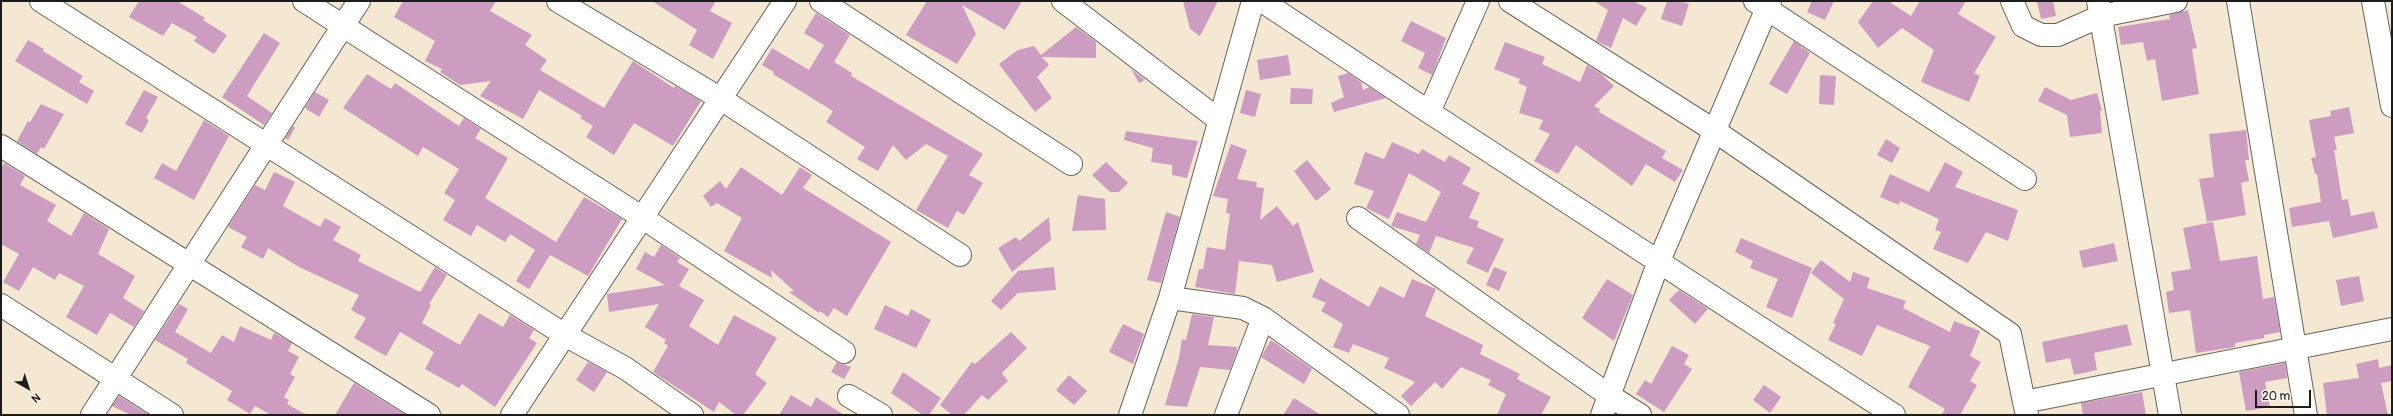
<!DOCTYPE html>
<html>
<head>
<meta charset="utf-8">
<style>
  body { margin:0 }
  #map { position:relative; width:2393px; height:416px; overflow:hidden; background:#f4e8d3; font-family:Pangolin,sans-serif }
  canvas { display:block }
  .frame { position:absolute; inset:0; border:2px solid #1c1c1c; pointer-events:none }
  .north { position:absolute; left:8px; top:368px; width:40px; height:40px; -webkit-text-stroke:3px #f7f3e8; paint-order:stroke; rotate:141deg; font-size:11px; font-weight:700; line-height:16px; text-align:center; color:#1c1c1c }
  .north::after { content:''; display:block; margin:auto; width:14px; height:18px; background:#1c1c1c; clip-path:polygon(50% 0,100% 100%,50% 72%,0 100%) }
  .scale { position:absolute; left:2255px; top:390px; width:56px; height:18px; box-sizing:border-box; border:2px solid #1c1c1c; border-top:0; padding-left:5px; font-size:12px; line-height:14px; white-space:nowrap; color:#1c1c1c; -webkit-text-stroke:3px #f7f3e8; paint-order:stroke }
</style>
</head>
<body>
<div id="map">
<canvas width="2393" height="416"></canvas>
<div class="frame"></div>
<div class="north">N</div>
<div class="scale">20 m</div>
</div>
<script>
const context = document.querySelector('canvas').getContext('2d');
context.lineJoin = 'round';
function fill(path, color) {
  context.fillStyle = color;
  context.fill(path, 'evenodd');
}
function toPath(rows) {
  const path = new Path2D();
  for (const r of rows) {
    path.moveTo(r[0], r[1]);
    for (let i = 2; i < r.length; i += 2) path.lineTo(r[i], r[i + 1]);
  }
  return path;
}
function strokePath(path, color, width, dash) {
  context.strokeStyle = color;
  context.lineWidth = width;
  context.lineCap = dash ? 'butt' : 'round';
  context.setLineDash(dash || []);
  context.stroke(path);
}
const building = toPath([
  [139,1,177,1,205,18,203,20,227,35,214,54,194,41,197,37,172,23,163,36,129,17],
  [403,1,496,1,490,11,532,35,525,45,547,60,540,70,604,108,633,61,674,88,675,86,701,101,673,146,634,123,614,155,586,137,593,126,580,118,582,116,539,90,523,119,480,96,491,81,460,85,440,72,442,69,425,61,435,41,394,17],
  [652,1,716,1,710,11,732,23,713,59,689,45,697,30],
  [927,1,1022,1,1005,30,962,5,976,34,957,64,906,35],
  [1183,1,1218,1,1200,36,1190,29],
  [1594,1,1633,1,1647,8,1636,26,1623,18,1611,48,1596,41,1608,10],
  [1667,1,1679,1,1689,4,1682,26,1661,19],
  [1812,1,1834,1,1825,20,1807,12],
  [1873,1,1888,1,1911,16,1920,1,1966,1,1958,14,1996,37,1974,73,1980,76,1969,102,1921,82,1934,50,1902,28,1878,48,1858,22],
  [2037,1,2053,1,2056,16,2041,19],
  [2188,10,2197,48,2192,49,2199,94,2162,101,2155,59,2147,61,2143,42,2121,45,2118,27,2170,19,2169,15],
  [816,13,850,35,834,62,852,73,851,76,983,154,969,175,983,183,964,215,957,211,948,228,916,210,948,156,926,144,906,160,893,145,878,171,857,159,865,147,826,122,833,111,773,74,774,72,762,65,772,48,809,70,824,45,804,33],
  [1411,21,1446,38,1432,75,1418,68,1425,53,1401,41],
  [1076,27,1096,42,1096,58,1042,57,1049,65,1037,77,1052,98,1035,112,999,64,1018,50,1034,46,1041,55],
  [264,33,280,43,247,96,272,113,264,125,222,97],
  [28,40,44,49,43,51,83,76,79,82,94,91,87,104,15,61],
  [1794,41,1810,53,1787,94,1769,84],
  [1505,42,1545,57,1542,64,1580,82,1587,65,1600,73,1614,86,1594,106,1600,109,1599,112,1666,151,1662,158,1683,170,1675,182,1646,164,1632,186,1576,145,1558,174,1534,161,1550,134,1539,129,1543,120,1519,113,1527,87,1518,83,1520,79,1494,69],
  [1288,55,1291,75,1260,80,1257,60],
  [1131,69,1145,80,1139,83],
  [1348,73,1361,82,1363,90,1369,87,1386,98,1334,112,1331,103,1344,97,1338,76],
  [367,74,391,89,395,83,459,126,464,118,481,129,475,138,508,158,485,198,556,242,584,197,622,219,588,276,550,255,529,289,516,281,535,250,510,234,505,242,477,225,471,236,443,220,455,200,444,193,459,169,423,147,418,156,343,108],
  [1820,75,1836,76,1834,105,1819,104],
  [2045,87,2071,100,2097,93,2102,111,2100,111,2102,133,2070,137,2067,115,2038,101],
  [1291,88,1313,89,1312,104,1290,104],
  [144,90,158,97,146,118,149,120,142,133,125,124],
  [1246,90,1261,94,1255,117,1240,113],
  [315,92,329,100,319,117,305,108],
  [41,104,64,114,44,149,41,147,37,154,17,141,28,121,30,122],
  [2349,107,2354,133,2334,137,2337,150,2334,150,2342,200,2348,199,2351,216,2374,211,2378,228,2333,238,2329,221,2292,227,2289,208,2321,202,2317,174,2315,174,2311,158,2316,157,2309,120,2331,116,2330,111],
  [204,120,229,136,194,200,154,178,162,163,176,171],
  [293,126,295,128,288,140,285,138],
  [2246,130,2249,160,2245,160,2249,181,2241,183,2246,215,2207,222,2199,179,2214,177,2209,134],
  [1126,131,1198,141,1187,178,1172,175,1172,165,1151,162,1153,148,1124,140],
  [1886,139,1900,148,1892,163,1877,155],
  [1392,142,1419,154,1422,149,1445,162,1449,155,1471,168,1462,184,1480,193,1469,218,1479,221,1477,227,1504,239,1488,273,1466,263,1474,248,1436,236,1429,253,1416,244,1420,235,1391,226,1397,212,1426,222,1441,192,1409,173,1389,219,1366,208,1374,191,1354,184,1365,152,1384,159],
  [1231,144,1247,150,1237,179,1257,182,1256,187,1264,188,1260,220,1277,206,1293,226,1298,222,1314,272,1277,282,1272,265,1239,261,1235,294,1195,287,1199,269,1203,269,1207,247,1225,250,1230,214,1226,213,1228,199,1213,196],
  [1307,160,1331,189,1316,201,1294,171],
  [1106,162,1128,183,1119,192,1110,192,1092,175],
  [1945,162,1963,172,1955,187,2018,210,2008,241,1986,232,1968,263,1933,249,1941,232,1935,230,1939,219,1900,201,1899,205,1880,197,1890,174,1929,192],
  [4,163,25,176,20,185,56,205,47,221,71,236,84,213,109,229,98,254,135,276,123,298,144,311,134,327,110,313,97,335,66,317,84,286,59,273,55,280,33,267,19,291,3,282,19,254,1,244,1,169],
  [741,167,782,195,800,167,812,175,803,188,891,242,847,316,834,308,828,317,820,311,819,313,789,292,794,291,771,270,772,278,724,251,742,218,717,203,711,207,703,196,720,181,726,189],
  [274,172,295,182,283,206,320,227,325,218,341,227,333,240,361,255,358,261,420,292,435,267,447,275,429,304,431,305,422,323,460,345,479,313,503,327,510,315,534,330,529,338,537,343,495,407,462,384,459,388,425,369,434,352,400,332,386,356,354,338,366,318,351,310,359,295,299,267,268,248,263,259,241,247,247,237,228,227,255,185,265,190],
  [1078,195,1105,199,1106,230,1072,231],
  [1166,212,1180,217,1161,283,1147,280],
  [1049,217,1051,240,1012,272,998,248,1016,237,1019,241],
  [2213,222,2220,261,2257,256,2263,299,2274,297,2280,332,2264,335,2264,338,2235,343,2235,347,2196,353,2190,310,2169,313,2166,292,2174,290,2171,272,2191,269,2183,228],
  [1741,238,1812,268,1792,318,1766,307,1778,279,1750,268,1753,261,1735,252],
  [2114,243,2118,261,2083,268,2079,251],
  [661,245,680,258,677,262,689,269,679,286,704,300,689,326,718,345,734,315,777,338,755,374,767,383,743,415,736,415,719,402,714,412,653,372,668,346,664,343,666,340,645,327,659,304,609,312,607,294,665,285,636,269,645,252,654,257],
  [1821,260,1850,282,1853,272,1870,278,1867,288,1906,301,1903,308,1950,332,1954,321,1980,331,1970,356,1981,362,1970,381,1977,385,1960,415,1941,415,1945,409,1908,387,1930,346,1877,325,1862,356,1828,340,1836,324,1833,323,1844,299,1811,273],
  [1054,267,1056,290,1018,293,1001,310,991,301,1018,271],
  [1494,267,1507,272,1499,291,1486,285],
  [2359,276,2364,301,2341,306,2336,280],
  [1320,278,1369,307,1380,286,1404,298,1412,279,1436,289,1425,316,1483,345,1480,354,1520,374,1517,379,1551,397,1541,415,1497,415,1506,394,1488,385,1491,380,1461,367,1442,389,1435,382,1411,406,1401,396,1415,382,1384,368,1389,358,1353,344,1349,353,1333,347,1343,324,1321,311,1326,303,1312,297],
  [1607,279,1633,295,1614,341,1582,318],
  [1679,290,1708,309,1695,324,1669,300],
  [179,304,188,309,175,332,211,353,222,335,234,342,240,326,271,340,274,333,292,343,288,351,299,357,290,374,295,377,284,397,289,400,287,404,307,415,271,415,255,406,250,414,227,400,232,391,186,363,188,359,155,340],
  [885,305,908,316,911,309,931,320,916,348,874,329],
  [1192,314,1214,317,1208,345,1237,347,1237,351,1230,370,1200,367,1187,407,1165,405,1179,358,1182,339,1186,340],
  [1123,324,1144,334,1133,364,1109,352],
  [2127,324,2132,345,2094,353,2097,370,2074,375,2070,358,2046,363,2042,342],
  [1011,332,1027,348,1002,373,1008,381,988,400,982,395,964,415,952,415,940,405,972,362,975,364],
  [1271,340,1312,369,1304,384,1261,357],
  [1672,346,1689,355,1684,364,1692,369,1664,412,1636,394,1645,380,1651,384],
  [2378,359,2379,368,2392,365,2392,381,2381,383,2388,415,2327,415,2323,383,2359,378,2356,364],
  [588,362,607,372,594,392,576,380],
  [837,362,851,367,844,379,831,372],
  [2285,363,2287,378,2265,382,2270,407,2246,411,2239,372],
  [903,372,941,398,929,415,923,415,891,393],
  [1069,375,1087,391,1074,405,1056,390],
  [354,383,406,415,335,415],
  [1764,385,1781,397,1770,413,1753,400],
  [2142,392,2146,415,2083,415,2081,403],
  [791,395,811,407,816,397,844,415,779,415],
  [119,396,149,415,131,415,112,406],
  [1294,398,1321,415,1283,415]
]);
const minor = toPath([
  [41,1,565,335,625,368,692,415],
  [304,1,643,218,844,352],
  [558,1,721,99,960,255],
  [821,1,1071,164],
  [1063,1,1219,120],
  [1262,1,1429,112,1478,1],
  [1510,1,1715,131,2010,334,2024,402],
  [1755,1,2025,179],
  [2012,1,2023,26,2041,35,2058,35,2101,16,2176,1],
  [2098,1,2170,415],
  [2238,1,2306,415],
  [2373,1,2392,106],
  [1429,112,1894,415],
  [1,146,429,415],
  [1358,218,1610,396,1640,415],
  [1170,298,1243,308,1263,318,1398,415],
  [1,305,172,415],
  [849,396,881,415],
  [92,415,359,1],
  [512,415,785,1],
  [1130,415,1170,298,1253,1],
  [1226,415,1263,318],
  [1602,415,1659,261,1770,1],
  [2027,415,2024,402,2392,329]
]);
fill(building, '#cc9cc1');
strokePath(minor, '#68635c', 24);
strokePath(minor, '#fff', 22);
</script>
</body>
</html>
